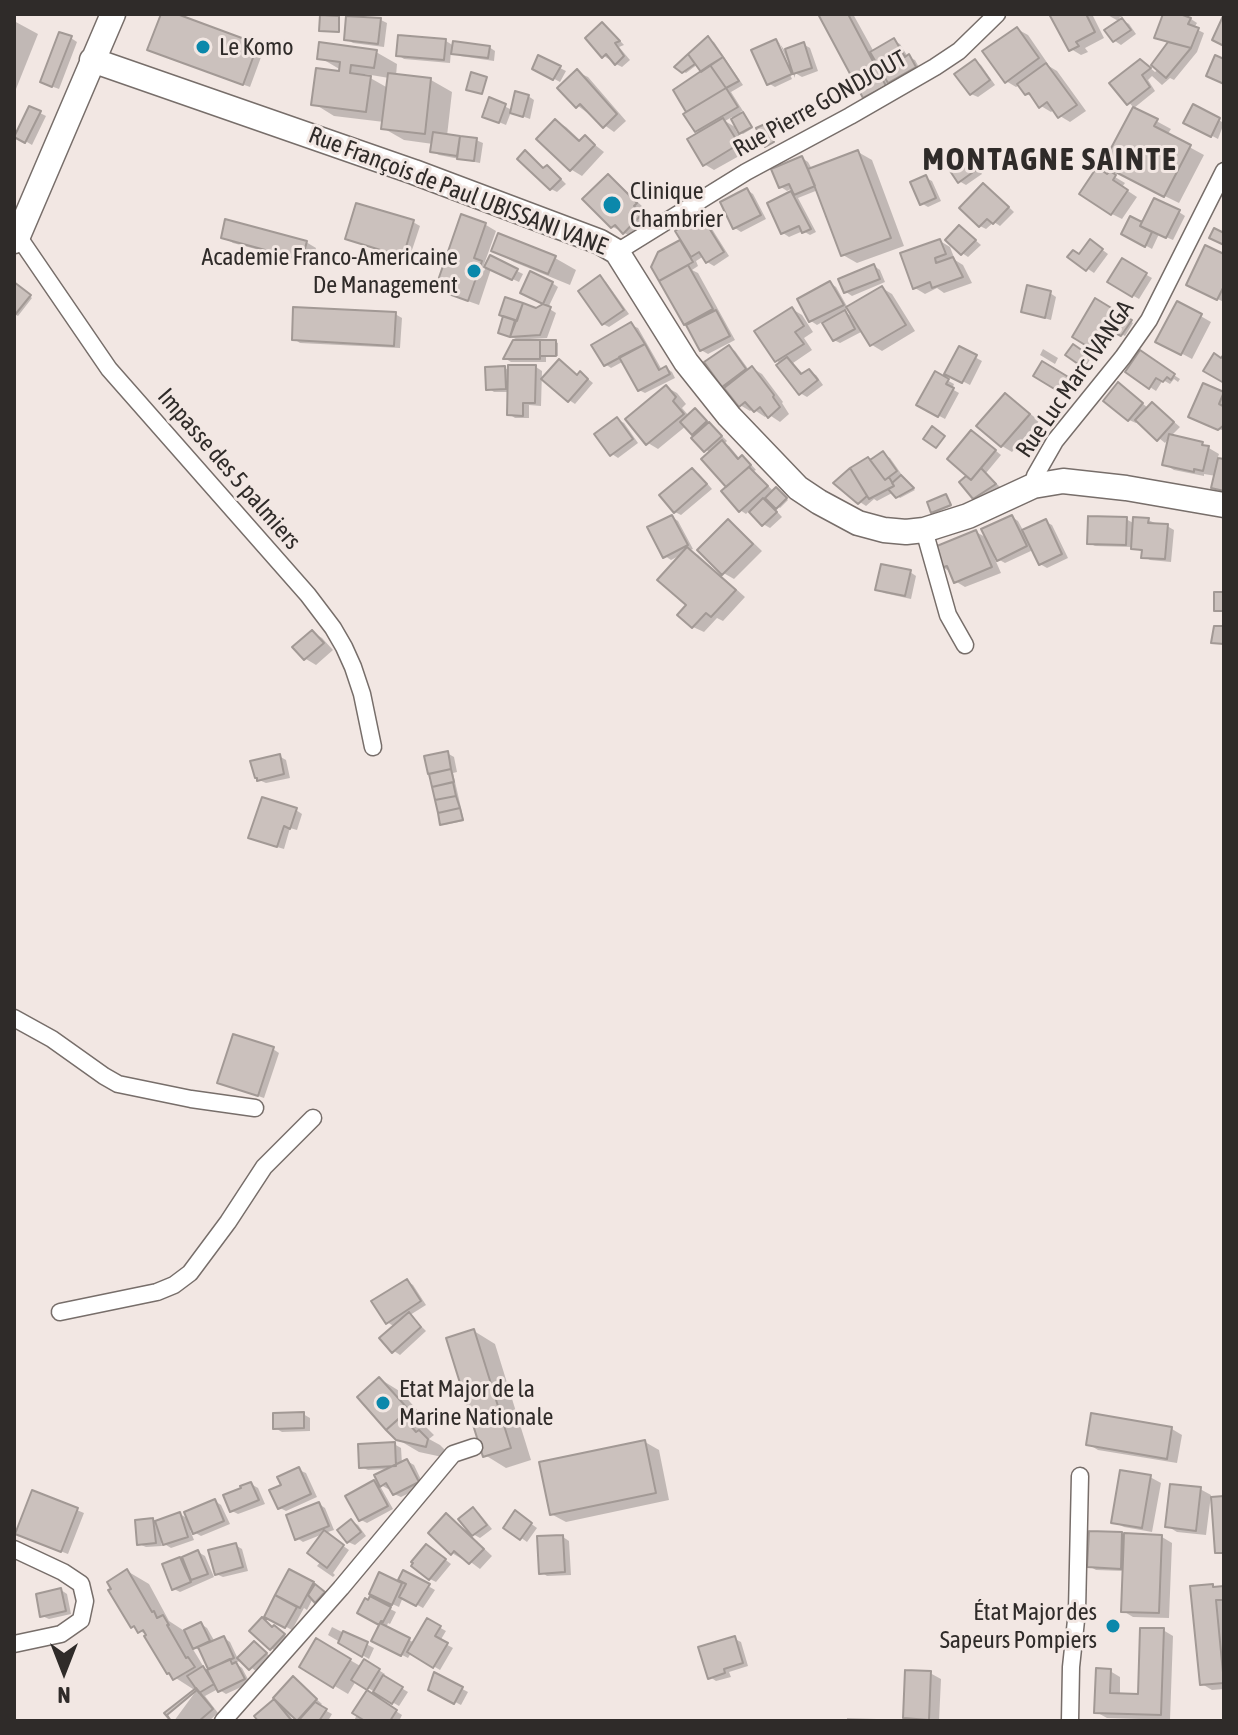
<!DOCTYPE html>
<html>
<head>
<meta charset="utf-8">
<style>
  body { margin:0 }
  #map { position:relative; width:1238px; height:1735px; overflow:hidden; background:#f2e7e3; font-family:"Asap Condensed",sans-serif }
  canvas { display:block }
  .frame { position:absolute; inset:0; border:16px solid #2f2b29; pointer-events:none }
  .north { position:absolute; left:24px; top:1631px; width:80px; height:80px; -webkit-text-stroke:6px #f2e7e3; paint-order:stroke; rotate:180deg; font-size:22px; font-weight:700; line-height:32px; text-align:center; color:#2f2b29 }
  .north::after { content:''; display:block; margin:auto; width:28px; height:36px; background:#2f2b29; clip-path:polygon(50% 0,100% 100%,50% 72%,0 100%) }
</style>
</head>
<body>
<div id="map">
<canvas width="1238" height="1735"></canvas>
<div class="frame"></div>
<div class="north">N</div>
</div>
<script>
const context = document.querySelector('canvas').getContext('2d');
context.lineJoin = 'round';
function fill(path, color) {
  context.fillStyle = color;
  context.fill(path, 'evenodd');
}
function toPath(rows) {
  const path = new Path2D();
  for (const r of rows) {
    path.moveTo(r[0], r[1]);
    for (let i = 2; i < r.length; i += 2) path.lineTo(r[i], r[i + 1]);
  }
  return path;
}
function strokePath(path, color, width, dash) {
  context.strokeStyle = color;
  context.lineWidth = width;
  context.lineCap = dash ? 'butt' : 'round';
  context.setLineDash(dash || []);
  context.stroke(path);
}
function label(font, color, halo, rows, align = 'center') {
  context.font = font + ' "Asap Condensed",sans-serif';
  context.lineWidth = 6;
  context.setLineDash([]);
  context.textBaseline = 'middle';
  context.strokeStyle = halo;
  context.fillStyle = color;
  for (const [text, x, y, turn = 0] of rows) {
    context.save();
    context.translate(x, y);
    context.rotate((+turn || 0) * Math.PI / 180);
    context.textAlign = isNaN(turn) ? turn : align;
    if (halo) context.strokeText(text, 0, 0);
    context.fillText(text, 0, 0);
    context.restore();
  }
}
const shadow = toPath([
  [163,14,171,14,264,49,250,87,156,53],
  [820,14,853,14,874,52,894,41,900,44,908,57,915,60,921,71,896,85,890,82,895,92,875,103,864,97],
  [1051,14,1092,14,1104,38,1085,48,1088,52,1081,55,1071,49],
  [1106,14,1127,14,1119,18,1129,24,1136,34,1121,45,1115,41,1107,30,1120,22],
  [1166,14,1173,14,1191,19,1197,23,1194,28,1204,33,1197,52,1174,80,1170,78,1162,85,1152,76,1148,80,1155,91,1134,108,1112,84,1147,65,1155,72,1159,69,1170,42,1156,37],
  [381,20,387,23,384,47,353,43,346,39],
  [14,21,38,34,14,94],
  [602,25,608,28,624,45,619,47,630,60,622,67,616,64,612,58,610,60,604,56,588,38],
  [1017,29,1028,35,1048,64,1047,65,1057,71,1086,111,1070,122,1060,116,1055,109,1051,112,1041,106,1036,99,1027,94,1020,85,1016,87,1006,81],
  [71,38,77,42,59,89,48,85],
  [708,39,714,42,743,85,731,92,743,111,740,112,746,116,753,128,743,134,735,129,748,151,714,170,704,164,701,133,697,131,689,113,675,90,703,72,698,64,686,73,677,67,688,57,694,60],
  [732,117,740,130,725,121],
  [446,41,454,46,489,47,495,51,494,61,460,56,451,51,450,63,404,59,398,55],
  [776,41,780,44,776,44,792,79,775,87,768,83],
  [780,44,785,51,803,44,810,48,818,71,802,77,795,73,795,78],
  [376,52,397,64,396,76,431,80,452,92,447,136,476,140,483,143,480,163,439,155,432,151,433,144,404,140,383,128,384,122,334,116,313,103,340,74,341,70,319,57],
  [365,74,389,78,388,88,365,75],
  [975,61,981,65,995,85,978,97,971,94],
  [534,68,560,68,566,71,560,82],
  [577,72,588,77,626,121,614,132,578,106],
  [528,96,534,100,530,119,511,112,506,125,484,116,490,99,512,110],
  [1194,107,1224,123,1218,139,1186,122],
  [30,108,46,116,32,145,17,136],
  [1134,109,1171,129,1167,135,1204,155,1179,203,1118,173],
  [556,121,566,127,581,141,585,137,604,152,582,176,572,170,539,139],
  [858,152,872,160,904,246,857,263,843,255,818,190,798,198,816,232,810,235,803,231,789,237,783,233,769,204,795,192,793,188,787,191,781,187,802,158,808,162,812,169],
  [526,153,545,169,547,167,553,171,566,184,557,192,551,189],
  [966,158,973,161,982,174,966,185,959,181],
  [1110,174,1125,183,1122,187,1137,197,1122,219,1112,214,1108,176],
  [608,177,618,183,646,210,643,213,651,221,634,238,613,227],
  [926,178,932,181,941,201,928,207,921,203],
  [990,189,1014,212,1000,226,994,222,986,229,980,226],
  [747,190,753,194,766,219,741,232,735,228],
  [1179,212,1185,216,1173,240,1159,234,1152,249,1123,233,1131,219,1143,225],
  [462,217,486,225,496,231,482,270,484,271,491,258,523,274,519,282,491,269,479,305,448,294,437,288],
  [701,217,707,221,729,256,714,266,707,262,704,256,696,261,698,266,692,270,698,273,735,340,708,354,701,350,689,326,685,324,653,267,659,254,683,240],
  [413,222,420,226,409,259,354,242,348,238],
  [966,232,981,245,968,257,962,253],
  [223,237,306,242,316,248,312,264,233,243],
  [940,241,950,247,955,260,963,265,972,283,944,293,937,288,925,294,915,288],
  [1096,245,1108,254,1094,273,1070,257,1079,256],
  [493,250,555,258,576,270,570,285,514,262],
  [1224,257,1224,302,1198,290],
  [1122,261,1152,278,1139,299,1109,282],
  [874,266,880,270,885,282,852,296,846,292],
  [600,278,606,282,629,314,609,327,603,324],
  [552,283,558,287,548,308,556,313,547,338,530,339,530,342,556,342,558,343,558,356,546,356,546,362,511,362,506,359,522,342,503,333,505,317,536,310,546,304,528,296],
  [830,283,836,287,848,308,882,288,892,294,915,331,882,351,872,345,863,331,840,343,834,340,824,321,817,325,811,321],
  [849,308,856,319,843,311],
  [14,284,32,298,18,316,14,314],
  [1050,293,1056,297,1051,320,1029,314,1023,311],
  [1096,301,1133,323,1125,336,1115,331,1102,353,1075,337],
  [1178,303,1211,322,1192,359,1158,341],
  [792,309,802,315,813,332,804,338,812,350,793,363,804,375,809,372,816,375,823,385,807,397,800,393,757,331],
  [395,314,402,318,400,348,300,343,294,339],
  [631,325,638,328,662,370,666,368,672,372,675,378,645,393,639,390,624,361,611,368,605,364],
  [1074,346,1091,358,1086,366,1068,355],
  [729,347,735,351,749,370,752,368,762,374,783,402,782,403,789,414,780,422,768,414,765,417,753,409,750,411,740,405,728,388,723,385],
  [960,349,982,361,970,385,947,373],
  [1043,349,1058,358,1055,364,1040,355],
  [1146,357,1180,379,1178,382,1174,379,1170,384,1163,380,1156,391,1150,387],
  [1043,364,1075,384,1068,395,1036,376],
  [536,367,542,371,541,406,529,405,529,418,515,418,509,414,509,392,494,392,488,388,505,368,510,371],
  [936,374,954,384,952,389,959,393,945,419,919,405],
  [578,376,587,378,593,383,575,404,569,400],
  [1204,386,1224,395,1224,431,1197,419],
  [666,387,677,393,686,404,682,408,689,416,695,411,701,415,727,441,724,444,729,446,740,459,742,457,748,461,756,470,754,471,774,492,778,491,788,500,780,508,766,496,762,500,770,504,782,517,770,528,763,524,750,510,746,514,740,510,710,453,694,438,697,436,686,426,658,449,648,443],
  [1125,389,1148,408,1152,404,1158,408,1180,427,1170,437,1202,444,1219,454,1217,460,1224,462,1224,491,1214,487,1216,476,1204,474,1204,476,1174,470,1164,464,1170,437,1165,443,1138,421,1136,423,1129,420,1106,400],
  [1005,395,1015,401,1039,421,1012,452,1002,446],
  [617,419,624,423,638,443,618,458,612,454],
  [978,436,1001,455,986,473,1001,488,981,502,975,498,962,483,969,475],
  [883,454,890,458,902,475,900,476,915,490,900,498,894,492,877,501,874,499,866,506,860,502,851,469,868,460,871,462],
  [692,470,699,474,712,489,681,515,675,512],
  [946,497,952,506,935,513,933,512],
  [672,517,678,521,693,549,690,550,698,555,745,597,723,621,717,618,704,632,693,627,680,615,689,605,683,554,671,560,665,556],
  [1012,517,1018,521,1024,532,1046,522,1052,525,1068,558,1047,568,1040,564,1033,550,1005,563,994,557,1001,573,965,587,955,581,951,572,942,567,976,532,989,539],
  [1126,519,1135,524,1148,520,1155,523,1154,525,1167,526,1174,530,1171,562,1150,560,1143,556,1143,552,1132,547,1095,546,1089,543],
  [728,522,738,528,762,551,734,579,720,571],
  [910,572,916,576,911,599,884,593,877,589],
  [312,632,322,638,333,650,316,665,306,659,295,647],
  [447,753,454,757,457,772,453,773,464,821,444,825,442,823,432,774,430,773],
  [279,756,286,760,290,778,266,783,259,780],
  [296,810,302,814,297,830,290,828,284,849,257,841],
  [273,1049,279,1053,264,1098,225,1085],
  [407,1281,413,1285,426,1305,410,1315,426,1331,400,1355,394,1351,395,1327,387,1322],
  [474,1331,495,1344,531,1460,506,1468,485,1455],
  [380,1379,401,1392,429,1423,425,1426,434,1435,429,1439,440,1445,448,1453,447,1458,419,1452,397,1439],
  [303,1414,310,1418,310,1431,282,1432,275,1428],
  [1172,1429,1182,1435,1177,1463,1098,1450,1088,1444],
  [645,1442,659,1450,669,1500,566,1522,551,1514],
  [394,1444,401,1448,402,1464,407,1461,414,1465,424,1486,401,1497,394,1494,391,1487,388,1489,381,1485,391,1469,368,1470,361,1467],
  [299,1470,306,1473,317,1497,286,1511,280,1508,284,1486],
  [1150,1477,1161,1483,1152,1532,1124,1527,1113,1522],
  [374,1483,380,1486,393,1509,367,1523,361,1520],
  [251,1484,258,1488,265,1504,238,1514,232,1511],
  [1200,1489,1211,1495,1206,1535,1177,1532,1167,1526],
  [33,1492,84,1513,68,1554,23,1537],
  [215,1501,221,1505,230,1524,201,1536,190,1530,194,1540,171,1548,161,1542,162,1546,146,1547,139,1544,153,1520,157,1522,180,1514,190,1520],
  [319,1504,325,1508,334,1530,325,1533,349,1550,333,1573,335,1575,333,1577,317,1566,321,1561,323,1534,303,1542,297,1538],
  [473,1509,479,1513,492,1529,480,1538,471,1533,470,1535,492,1556,480,1569,464,1557,462,1559,452,1553,446,1516,456,1522,470,1534,472,1532],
  [522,1517,537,1528,527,1542,506,1527],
  [351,1521,358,1525,366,1536,355,1545,348,1542],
  [1122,1534,1125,1535,1162,1537,1172,1543,1169,1618,1133,1617,1123,1611,1124,1571,1096,1570,1089,1566],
  [563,1537,569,1541,571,1575,547,1576,541,1572],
  [235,1545,242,1549,248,1571,223,1577,216,1574],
  [433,1550,451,1564,436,1582,430,1579],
  [198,1552,205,1556,214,1577,180,1592,174,1589,164,1565],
  [127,1571,149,1584,169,1621,186,1632,201,1624,207,1628,215,1642,224,1638,230,1642,238,1659,255,1643,272,1658,257,1672,242,1660,235,1663,242,1668,250,1683,226,1694,218,1689,205,1696,218,1713,209,1721,174,1721,196,1691,168,1673,145,1634,133,1626],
  [191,1646,203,1652,212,1673,205,1669],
  [290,1572,319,1587,318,1589,326,1594,319,1603,313,1598,307,1610,304,1608,292,1630,266,1616],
  [404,1572,435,1590,423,1608,403,1597,399,1607,377,1597,398,1583],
  [1212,1586,1218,1589,1224,1588,1224,1689,1212,1690,1202,1684],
  [61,1590,67,1594,71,1614,49,1619,42,1616],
  [371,1599,396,1612,390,1624,388,1623,386,1628,415,1643,428,1621,446,1631,440,1641,453,1648,440,1670,411,1653,408,1658,373,1640,381,1624,360,1612],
  [268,1623,290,1639,277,1652,271,1648],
  [332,1627,374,1648,369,1659,328,1635],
  [1163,1630,1173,1636,1170,1720,1107,1718,1096,1712,1110,1671,1120,1677,1120,1695,1140,1696],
  [735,1639,741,1642,748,1666,729,1672,731,1677,716,1681,710,1677],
  [317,1641,362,1667,365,1662,385,1674,383,1677,408,1692,399,1706,356,1681,348,1694,301,1666],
  [930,1673,941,1679,939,1721,911,1721,905,1717],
  [436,1675,468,1692,461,1705,430,1689],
  [294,1679,322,1704,319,1707,332,1714,328,1721,300,1721,290,1716,294,1721,260,1721,257,1716,275,1701],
  [367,1693,402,1715,399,1721,354,1721],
  [847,1718,877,1719,880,1721,847,1721]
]);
const building = toPath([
  [161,14,177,14,258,44,243,85,147,50,161,14],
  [818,14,848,14,886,86,863,98,818,14],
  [1049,14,1086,14,1095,32,1076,42,1079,46,1069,51,1049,14],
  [1163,14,1180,14,1191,18,1188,24,1199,28,1191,48,1154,38,1163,14],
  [1224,14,1224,46,1212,40,1224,14],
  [320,15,339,16,339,32,319,31,320,15],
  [346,16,381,18,378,44,344,40,346,16],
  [1122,18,1131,30,1113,42,1104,30,1122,18],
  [602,22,620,41,615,43,624,56,615,65,606,54,602,58,585,38,602,22],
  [1017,27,1039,58,1005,83,982,51,1017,27],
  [59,32,72,36,52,87,40,82,59,32],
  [398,35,446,39,444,60,396,56,398,35],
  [708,36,723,57,701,72,688,54,708,36],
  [894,38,905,57,909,54,916,67,888,83,870,52,894,38],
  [776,39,792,74,767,85,751,50,776,39],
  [453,41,490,46,488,58,451,54,453,41],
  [319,42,377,50,374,68,351,65,350,73,371,76,366,112,311,105,316,68,339,71,340,62,317,59,319,42],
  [804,42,812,68,793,74,785,49,804,42],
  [1168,42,1191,48,1166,78,1151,65,1168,42],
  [688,54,695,64,682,73,674,67,688,54],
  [538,55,561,66,553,80,532,69,538,55],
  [1215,55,1224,59,1224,84,1206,76,1215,55],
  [723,57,739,81,726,88,710,65,723,57],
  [975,59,990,80,970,95,954,74,975,59],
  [1140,59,1151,68,1142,75,1150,87,1127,105,1109,83,1140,59],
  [1046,63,1077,105,1058,118,1047,102,1039,108,1029,93,1025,95,1017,84,1046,63],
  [710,65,726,88,686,112,673,90,710,65],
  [577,69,617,114,603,128,580,104,576,108,557,88,577,69],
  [471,72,487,77,482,94,466,90,471,72],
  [388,73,431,78,425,134,381,129,388,73],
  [726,88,738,107,695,132,683,114,726,88],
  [515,91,529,95,523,117,510,113,515,91],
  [489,97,506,104,499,123,482,117,489,97],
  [1193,104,1220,118,1211,137,1183,123,1193,104],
  [29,106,41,111,25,143,14,137,29,106],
  [1133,107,1158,119,1154,126,1191,145,1164,197,1102,165,1133,107],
  [743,112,752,127,739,134,731,119,743,112],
  [723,118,739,144,703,166,687,139,723,118],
  [555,119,579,141,585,135,595,145,570,171,536,139,555,119],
  [765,124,774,142,765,147,756,128,765,124],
  [433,132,460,136,457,156,430,152,433,132],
  [460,136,477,138,474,161,457,159,460,136],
  [525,150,543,168,547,165,561,179,550,190,517,159,525,150],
  [858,150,891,238,841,256,808,169,858,150],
  [966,155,976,170,958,183,948,168,966,155],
  [802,156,815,186,794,195,789,184,779,188,771,169,802,156],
  [1097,167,1107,174,1110,171,1116,175,1113,180,1128,190,1111,215,1079,194,1097,167],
  [608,174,637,203,634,206,642,214,623,234,615,225,611,228,582,199,608,174],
  [926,175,936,198,920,205,910,182,926,175],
  [983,183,1009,207,993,224,987,219,979,227,959,208,983,183],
  [747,188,761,215,733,229,720,202,747,188],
  [791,191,811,229,802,233,799,226,781,234,767,203,791,191],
  [1154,198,1180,210,1166,238,1140,226,1154,198],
  [356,203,414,220,403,257,345,239,356,203],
  [461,214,486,223,474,258,482,261,468,301,435,289,461,214],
  [701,215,724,252,706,263,699,252,691,257,675,231,701,215],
  [1130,216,1142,222,1140,226,1152,232,1145,247,1121,234,1130,216],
  [225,219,307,241,302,260,221,238,225,219],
  [959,225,976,240,961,255,945,240,959,225],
  [1214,228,1224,233,1224,245,1209,238,1214,228],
  [498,233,556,256,548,274,491,251,498,233],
  [940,239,946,254,935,258,936,263,953,257,963,277,932,288,930,282,913,289,900,253,940,239],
  [1090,239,1103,249,1086,271,1067,257,1073,250,1079,254,1090,239],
  [680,240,693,262,659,281,651,267,658,252,680,240],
  [1205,245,1224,254,1224,286,1217,300,1186,285,1205,245],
  [490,255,518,269,512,280,484,267,490,255],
  [1122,258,1147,273,1132,297,1107,282,1122,258],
  [874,264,880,279,844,293,838,279,874,264],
  [688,265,713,309,684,325,659,281,688,265],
  [530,271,553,282,543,304,520,293,530,271],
  [600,275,624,310,602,325,578,291,600,275],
  [830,281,844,305,809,322,797,299,830,281],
  [14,282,31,295,14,316,14,282],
  [1027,285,1051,291,1045,318,1021,312,1027,285],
  [882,286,906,325,870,346,846,307,882,286],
  [505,297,523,303,517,321,499,315,505,297],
  [1095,298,1118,312,1095,351,1072,337,1095,298],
  [1177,301,1202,314,1181,355,1155,342,1177,301],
  [523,303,536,308,543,304,551,307,540,335,510,337,523,303],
  [293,307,396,312,394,346,292,340,293,307],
  [792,307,804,326,795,332,804,344,775,362,754,331,792,307],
  [716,310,730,336,700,351,686,325,716,310],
  [845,310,855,329,833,341,822,323,845,310],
  [1118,312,1132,320,1121,336,1108,329,1118,312],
  [503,316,515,320,510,337,498,333,503,316],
  [631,322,645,344,604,366,591,345,631,322],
  [513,340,540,340,540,359,503,359,513,340],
  [540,340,556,340,556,356,540,356,540,340],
  [645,344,659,370,666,366,670,374,638,391,619,357,645,344],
  [1073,344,1086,353,1078,364,1065,355,1073,344],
  [729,345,746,369,722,387,704,362,729,345],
  [959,346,977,355,962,383,944,374,959,346],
  [1140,350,1175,374,1171,380,1167,377,1163,382,1156,378,1149,389,1125,372,1140,350],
  [1214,353,1221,358,1224,354,1224,383,1203,371,1214,353],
  [787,357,801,374,809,369,818,380,799,395,776,365,787,357],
  [559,359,577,375,580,371,588,379,568,402,541,379,559,359],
  [1042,361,1070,378,1061,393,1033,376,1042,361],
  [508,365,536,365,535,403,523,403,523,416,507,415,508,365],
  [505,366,506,389,486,390,485,367,505,366],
  [752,366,774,395,773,397,780,407,768,418,760,407,754,412,745,402,739,407,724,388,752,366],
  [935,371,949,379,946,384,954,388,938,417,916,405,935,371],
  [1118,382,1143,403,1128,421,1103,401,1118,382],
  [1203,383,1224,392,1219,404,1223,406,1224,404,1224,425,1218,430,1188,417,1203,383],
  [666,385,676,397,673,401,684,414,646,445,625,419,666,385],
  [1005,393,1030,414,1001,447,976,426,1005,393],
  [1152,402,1174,422,1157,441,1135,420,1152,402],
  [695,408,707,421,692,435,680,422,695,408],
  [617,417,633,439,610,456,594,434,617,417],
  [709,422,722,436,704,452,691,438,709,422],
  [932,426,945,436,936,448,923,439,932,426],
  [971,430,996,450,971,480,947,459,971,430],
  [1169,434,1203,442,1202,445,1209,446,1203,471,1194,469,1194,472,1162,465,1169,434],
  [722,440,738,459,742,455,751,465,726,487,701,459,722,440],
  [883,451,897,471,885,480,870,460,883,451],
  [868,457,885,480,889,477,894,486,869,499,850,468,868,457],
  [1218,458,1224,459,1224,491,1211,488,1218,458],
  [749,467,768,486,739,512,721,491,749,467],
  [692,468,707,484,674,513,659,495,692,468],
  [850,468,867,496,858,504,833,483,850,468],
  [981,468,996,484,973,499,959,482,966,476,971,480,981,468],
  [901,475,914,488,896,498,888,489,894,486,892,483,901,475],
  [776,487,787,498,776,509,765,498,776,487],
  [946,494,951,505,931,513,927,502,946,494],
  [763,498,777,512,762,526,749,512,763,498],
  [672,515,688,545,663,558,647,527,672,515],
  [1012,515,1027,546,997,561,981,529,1012,515],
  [1088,516,1127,517,1126,545,1087,544,1088,516],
  [1133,517,1149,518,1148,523,1168,524,1165,559,1141,558,1142,550,1131,549,1133,517],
  [728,519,753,544,722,575,697,550,728,519],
  [1046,519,1062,554,1039,565,1022,530,1046,519],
  [976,530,992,567,954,583,947,566,940,568,932,548,976,530],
  [687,547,736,590,711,617,706,613,692,628,677,615,686,605,657,580,687,547],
  [881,564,911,570,905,596,875,590,881,564],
  [1214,592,1224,592,1224,611,1214,611,1214,592],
  [1214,626,1224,626,1224,644,1211,643,1214,626],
  [312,630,324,643,304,660,292,647,312,630],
  [448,751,451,769,428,774,424,756,448,751],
  [280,754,284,774,257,781,257,778,255,778,250,761,280,754],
  [451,769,454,782,432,787,429,774,451,769],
  [453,782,456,796,435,800,432,787,453,782],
  [456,796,460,808,438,813,435,800,456,796],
  [262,797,297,808,290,829,284,826,277,847,248,838,262,797],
  [460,808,463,820,440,825,438,813,460,808],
  [233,1034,274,1047,258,1096,217,1083,233,1034],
  [407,1279,421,1301,386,1324,371,1301,407,1279],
  [409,1312,421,1327,392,1353,379,1338,409,1312],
  [474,1329,511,1448,483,1457,446,1338,474,1329],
  [379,1377,409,1410,386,1430,357,1397,379,1377],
  [304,1412,304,1428,273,1429,273,1413,304,1412],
  [405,1413,414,1423,410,1425,416,1432,419,1430,428,1439,426,1447,396,1440,386,1430,405,1413],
  [1091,1413,1172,1427,1167,1459,1086,1445,1091,1413],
  [645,1440,656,1493,550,1515,539,1462,645,1440],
  [395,1442,396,1466,359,1468,358,1444,395,1442],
  [407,1459,419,1482,393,1495,386,1483,380,1487,374,1475,407,1459],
  [299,1467,311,1494,278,1509,269,1490,281,1485,277,1477,299,1467],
  [1120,1470,1151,1475,1142,1528,1111,1523,1120,1470],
  [374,1480,388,1506,359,1521,345,1496,374,1480],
  [251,1482,259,1500,230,1512,223,1495,241,1488,240,1486,251,1482],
  [1170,1484,1201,1487,1196,1531,1165,1527,1170,1484],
  [32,1490,78,1508,61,1552,15,1534,32,1490],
  [1224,1496,1224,1553,1215,1553,1211,1497,1224,1496],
  [215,1499,224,1521,193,1534,184,1512,215,1499],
  [319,1502,329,1526,295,1540,286,1515,319,1502],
  [473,1507,487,1525,472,1536,458,1519,473,1507],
  [515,1510,532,1523,520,1540,503,1528,515,1510],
  [180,1512,188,1537,163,1545,155,1521,180,1512],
  [446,1513,484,1549,469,1564,454,1551,451,1555,428,1533,446,1513],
  [153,1518,156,1543,137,1545,135,1520,153,1518],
  [351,1519,361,1532,347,1543,337,1530,351,1519],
  [324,1530,344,1545,327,1568,307,1553,324,1530],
  [1089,1531,1122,1532,1121,1569,1087,1567,1089,1531],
  [1124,1533,1162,1535,1159,1613,1121,1612,1124,1533],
  [563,1535,565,1572,539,1574,537,1536,563,1535],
  [236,1543,243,1567,215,1575,208,1550,236,1543],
  [426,1544,446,1559,429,1580,411,1566,413,1563,411,1562,426,1544],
  [198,1550,208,1574,191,1580,182,1557,198,1550],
  [180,1557,191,1582,172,1590,162,1564,180,1557],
  [127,1569,152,1612,154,1611,157,1618,163,1615,169,1625,167,1625,186,1658,188,1657,195,1667,173,1680,169,1673,167,1674,144,1636,146,1635,143,1630,138,1633,134,1626,131,1628,108,1590,111,1589,107,1582,127,1569],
  [289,1569,314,1582,300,1608,275,1595,289,1569],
  [403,1570,430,1584,416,1606,399,1597,406,1584,398,1580,403,1570],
  [379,1572,402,1583,392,1605,369,1594,379,1572],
  [315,1584,325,1592,315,1603,308,1595,315,1584],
  [1213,1584,1213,1587,1224,1586,1224,1600,1216,1600,1224,1683,1200,1685,1190,1586,1213,1584],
  [61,1588,66,1611,40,1617,36,1594,61,1588],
  [275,1595,297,1607,285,1628,264,1617,275,1595],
  [370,1596,391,1607,383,1622,381,1621,379,1625,357,1613,365,1598,368,1600,370,1596],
  [262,1617,272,1627,274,1625,285,1634,270,1650,249,1631,262,1617],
  [427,1618,441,1626,435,1636,448,1643,433,1668,407,1652,427,1618],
  [201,1622,210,1641,193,1649,184,1630,201,1622],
  [380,1623,410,1638,401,1656,371,1641,380,1623],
  [1140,1628,1164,1628,1161,1715,1094,1713,1096,1668,1111,1669,1110,1693,1138,1694,1140,1628],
  [343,1631,368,1642,362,1657,338,1643,343,1631],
  [224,1636,234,1658,208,1669,198,1647,224,1636],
  [735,1636,743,1663,724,1669,725,1673,708,1679,698,1647,735,1636],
  [316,1638,351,1659,333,1688,299,1667,316,1638],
  [254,1641,267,1653,249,1670,237,1658,254,1641],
  [230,1659,232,1664,236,1662,245,1679,218,1692,207,1670,230,1659],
  [364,1659,380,1669,367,1690,351,1680,364,1659],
  [203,1666,214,1684,199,1693,187,1676,203,1666],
  [905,1670,931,1671,929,1720,903,1718,905,1670],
  [434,1672,463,1687,454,1704,428,1690,434,1672],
  [383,1675,403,1687,392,1704,373,1692,383,1675],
  [293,1676,317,1699,297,1721,273,1698,293,1676],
  [196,1688,213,1709,199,1721,171,1721,164,1713,196,1688],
  [197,1690,213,1709,199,1721,171,1721,167,1715,197,1690],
  [367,1690,397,1710,390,1721,365,1721,352,1713,367,1690],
  [274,1699,292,1721,258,1721,254,1716,274,1699],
  [315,1702,327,1709,319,1721,298,1721,315,1702]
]);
const street = toPath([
  [18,236,109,369,308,595,333,628,344,647,353,667,362,694,373,747],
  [617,252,746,172,850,116,935,67,959,51,997,14],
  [1033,486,1035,476,1055,441,1123,357,1149,320,1224,171],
  [924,530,948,615,965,645],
  [14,1018,52,1039,104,1076,118,1084,191,1099,255,1108],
  [60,1312,157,1292,174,1285,190,1273,228,1222,264,1167,313,1118],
  [14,1549,63,1572,81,1584,85,1601,81,1620,61,1634,14,1644],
  [223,1721,341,1588,453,1454,474,1447],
  [1070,1721,1071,1667,1077,1611,1080,1476]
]);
const secondary = toPath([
  [92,60,414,172,600,242,617,252,686,362,729,416,798,488,819,502,858,523,884,530,906,532,924,530,968,516,1033,486,1063,481,1126,488,1224,505],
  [14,241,18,236,113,14]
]);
const markers = [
  [203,47,8,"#0b88ab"],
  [612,205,10,"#0b88ab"],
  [474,271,8,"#0b88ab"],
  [383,1403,8,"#0b88ab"],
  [1113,1626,8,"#0b88ab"]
];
const poiNames = [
  ["Le Komo",219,47],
  ["Clinique",630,191],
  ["Chambrier",630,219],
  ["Academie Franco-Americaine",458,257,"right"],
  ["De Management",458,285,"right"],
  ["Etat Major de la",399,1389],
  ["Marine Nationale",399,1417],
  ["État Major des",1097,1612,"right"],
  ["Sapeurs Pompiers",1097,1640,"right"]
];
const streetNames = [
  ["Rue Pierre GONDJOUT",820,104,-29],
  ["Rue François de Paul UBISSANI VANE",458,191,21],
  ["Rue Luc Marc IVANGA",1075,379,-55],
  ["Impasse des 5 palmiers",229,469,49]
];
const districtNames = [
  ["MONTAGNE SAINTE",1050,160]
];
fill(shadow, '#0003');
fill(building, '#cbc1bd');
strokePath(building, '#a29995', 2);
strokePath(street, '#776e6a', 19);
strokePath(secondary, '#776e6a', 27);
strokePath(street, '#fff', 16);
strokePath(secondary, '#fff', 24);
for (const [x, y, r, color] of markers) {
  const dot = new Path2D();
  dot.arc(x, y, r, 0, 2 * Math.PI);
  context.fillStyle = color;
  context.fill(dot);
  strokePath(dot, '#f2e7e3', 3);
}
label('24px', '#2f2b29', '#f2e7e3', poiNames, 'left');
label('24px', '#2f2b29', '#f2e7e3', streetNames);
context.letterSpacing = '2px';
label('bold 32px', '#2f2b29', '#f2e7e3', districtNames);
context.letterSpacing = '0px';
</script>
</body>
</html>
